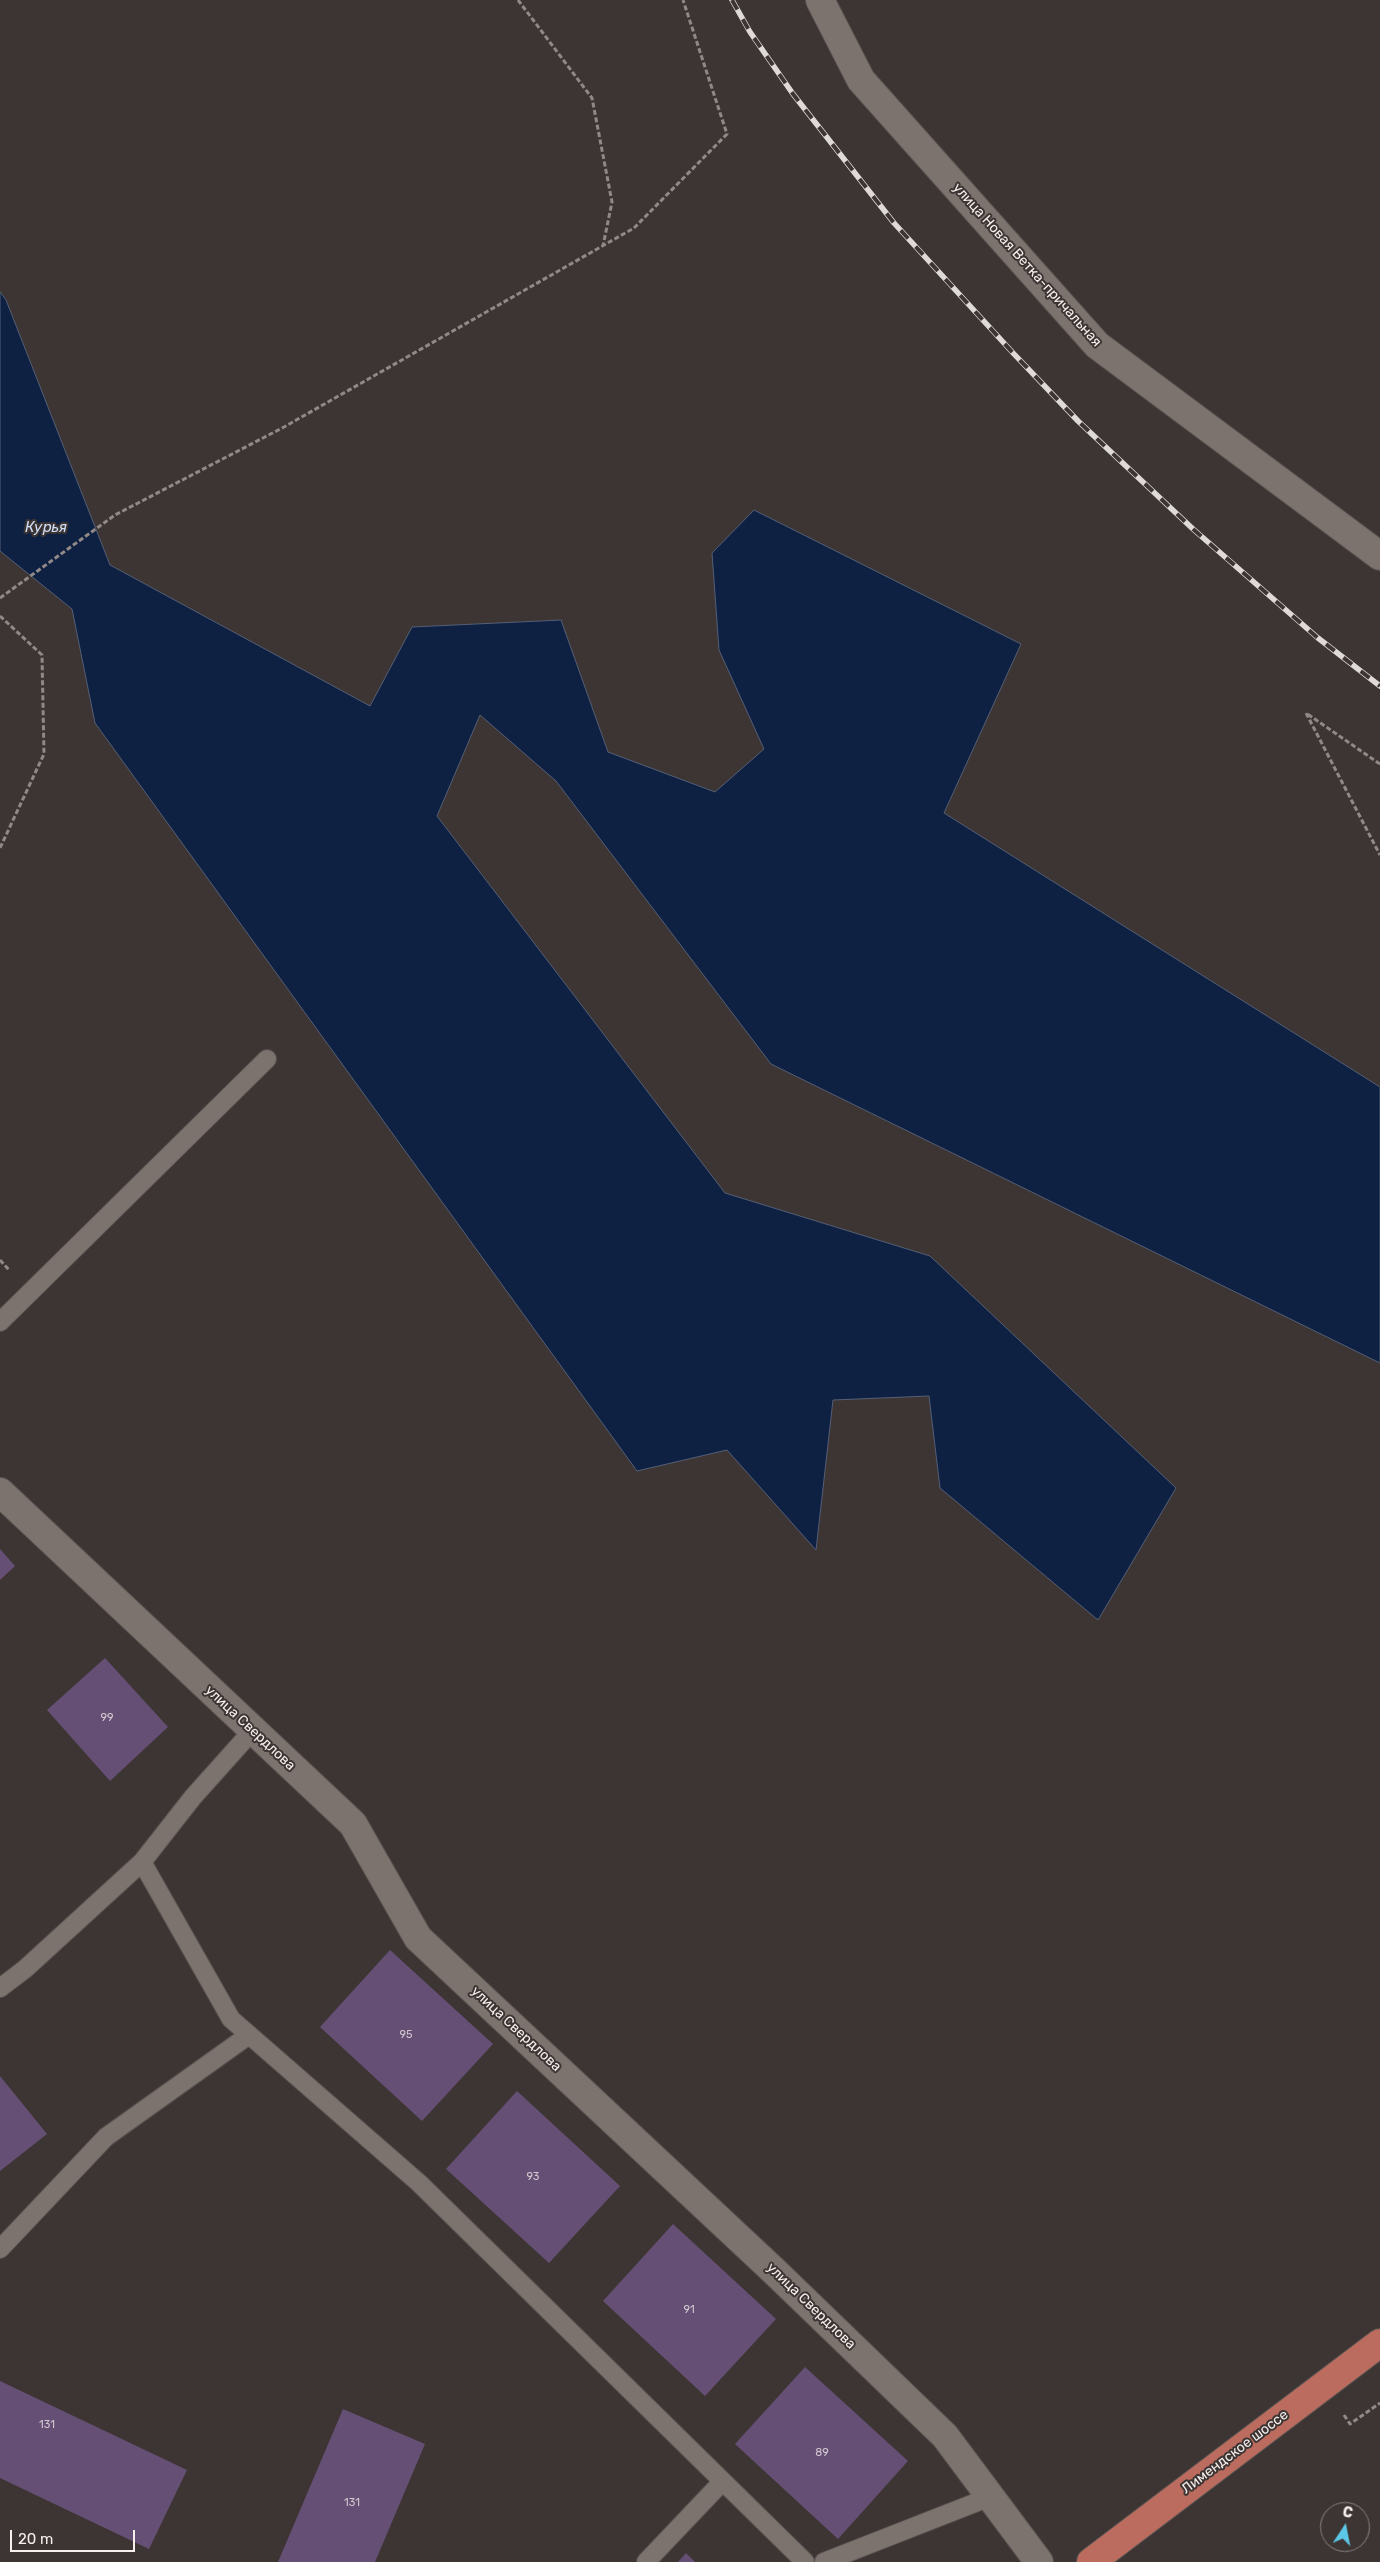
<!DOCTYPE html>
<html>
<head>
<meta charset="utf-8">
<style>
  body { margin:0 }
  #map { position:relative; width:1380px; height:2562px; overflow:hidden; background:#3d3533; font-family:Rubik,sans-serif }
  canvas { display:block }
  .north { position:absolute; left:1320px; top:2502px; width:50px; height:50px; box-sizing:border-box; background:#3d3533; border:1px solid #877f7d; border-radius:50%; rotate:11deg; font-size:14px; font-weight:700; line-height:20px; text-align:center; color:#f5efed }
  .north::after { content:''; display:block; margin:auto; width:18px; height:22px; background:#5cc7e7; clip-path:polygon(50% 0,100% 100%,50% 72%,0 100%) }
  .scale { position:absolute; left:10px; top:2530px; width:125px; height:22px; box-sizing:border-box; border:2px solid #f5efed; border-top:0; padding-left:6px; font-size:15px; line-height:18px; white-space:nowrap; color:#f5efed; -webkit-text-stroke:4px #3d3533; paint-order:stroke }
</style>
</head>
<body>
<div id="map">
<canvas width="1380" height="2562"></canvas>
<div class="north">С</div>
<div class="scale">20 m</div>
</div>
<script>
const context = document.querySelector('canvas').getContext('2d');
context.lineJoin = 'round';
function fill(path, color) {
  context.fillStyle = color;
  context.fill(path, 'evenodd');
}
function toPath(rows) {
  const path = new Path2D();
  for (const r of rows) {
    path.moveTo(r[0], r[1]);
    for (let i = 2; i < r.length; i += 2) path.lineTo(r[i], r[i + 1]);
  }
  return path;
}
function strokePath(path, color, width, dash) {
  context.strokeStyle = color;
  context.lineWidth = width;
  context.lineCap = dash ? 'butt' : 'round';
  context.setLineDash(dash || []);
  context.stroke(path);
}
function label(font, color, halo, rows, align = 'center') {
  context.font = font + ' Rubik,sans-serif';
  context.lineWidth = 4;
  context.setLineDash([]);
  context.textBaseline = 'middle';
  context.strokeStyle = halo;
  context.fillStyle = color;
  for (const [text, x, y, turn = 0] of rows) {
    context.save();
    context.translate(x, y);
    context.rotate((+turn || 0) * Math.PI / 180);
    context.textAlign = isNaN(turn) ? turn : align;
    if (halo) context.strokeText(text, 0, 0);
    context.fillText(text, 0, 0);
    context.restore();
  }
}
const water = toPath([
  [0,292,6,300,110,565,370,706,412,627,561,620,608,752,715,792,764,749,719,650,712,553,754,510,1021,644,944,813,1380,1087,1380,1363,771,1064,556,781,480,715,437,816,725,1193,930,1256,1176,1488,1098,1620,940,1488,929,1396,833,1400,816,1550,727,1450,637,1471,95,723,72,609,0,551,0,292]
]);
const building = toPath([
  [0,1549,15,1566,0,1580],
  [105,1658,168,1727,110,1781,47,1710],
  [390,1950,493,2044,422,2121,320,2027],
  [0,2076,47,2134,0,2171],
  [517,2091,620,2186,549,2263,446,2169],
  [673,2224,776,2319,705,2396,603,2301],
  [805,2367,908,2461,838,2539,735,2444],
  [0,2381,187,2470,149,2549,0,2478],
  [343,2409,425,2444,375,2562,278,2562],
  [686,2553,695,2562,678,2562]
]);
const path = toPath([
  [518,0,592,98,612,202,603,246],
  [0,598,115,515,284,427,634,228,727,134,683,0],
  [0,616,42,655,44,754,0,848],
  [1380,764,1306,713,1380,855],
  [0,1260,9,1270],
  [1344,2415,1350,2424,1380,2403]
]);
const service = toPath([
  [0,1322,267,1059],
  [142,1862,231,2019,419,2183,805,2562],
  [0,1988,25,1969,142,1862,193,1797,253,1730],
  [0,2249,106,2137,249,2035],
  [646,2562,722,2482],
  [824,2562,990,2497]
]);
const minor = toPath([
  [820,0,861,80,1097,345,1380,556],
  [0,1492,353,1824,418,1938,774,2271,945,2436,1039,2562]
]);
const primary = toPath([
  [1091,2562,1380,2343]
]);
const rail = toPath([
  [732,0,750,32,793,94,894,223,1014,354,1078,421,1193,529,1318,638,1380,686]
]);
const numberNames = [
  ["99",107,1718],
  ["95",406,2035],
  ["93",533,2177],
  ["91",689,2310],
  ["131",47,2425],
  ["89",822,2453],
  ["131",352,2503]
];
const streetNames = [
  ["улица Новая Ветка-причальная",1027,265,48],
  ["улица Свердлова",250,1728,43],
  ["улица Свердлова",516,2029,43],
  ["улица Свердлова",811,2306,44],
  ["Лимендское шоссе",1235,2452,-37]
];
const waterNames = [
  ["Курья",46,528]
];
fill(water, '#0f2143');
strokePath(water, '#545f76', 1);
fill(building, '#664f75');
strokePath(service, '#5a5451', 20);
strokePath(minor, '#5a5451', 30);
strokePath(primary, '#5a5451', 30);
strokePath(path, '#918987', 3, [5, 2.5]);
strokePath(service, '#7c736f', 18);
strokePath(minor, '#7c736f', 28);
strokePath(primary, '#bc6c5e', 28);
strokePath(rail, '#dfd9d7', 5.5);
strokePath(rail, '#3d3533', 4, [11]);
label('11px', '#d1c7cf', null, numberNames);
label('14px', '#f5efed', '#3d3533', streetNames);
label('italic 15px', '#cfdef8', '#3d3533', waterNames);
</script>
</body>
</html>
